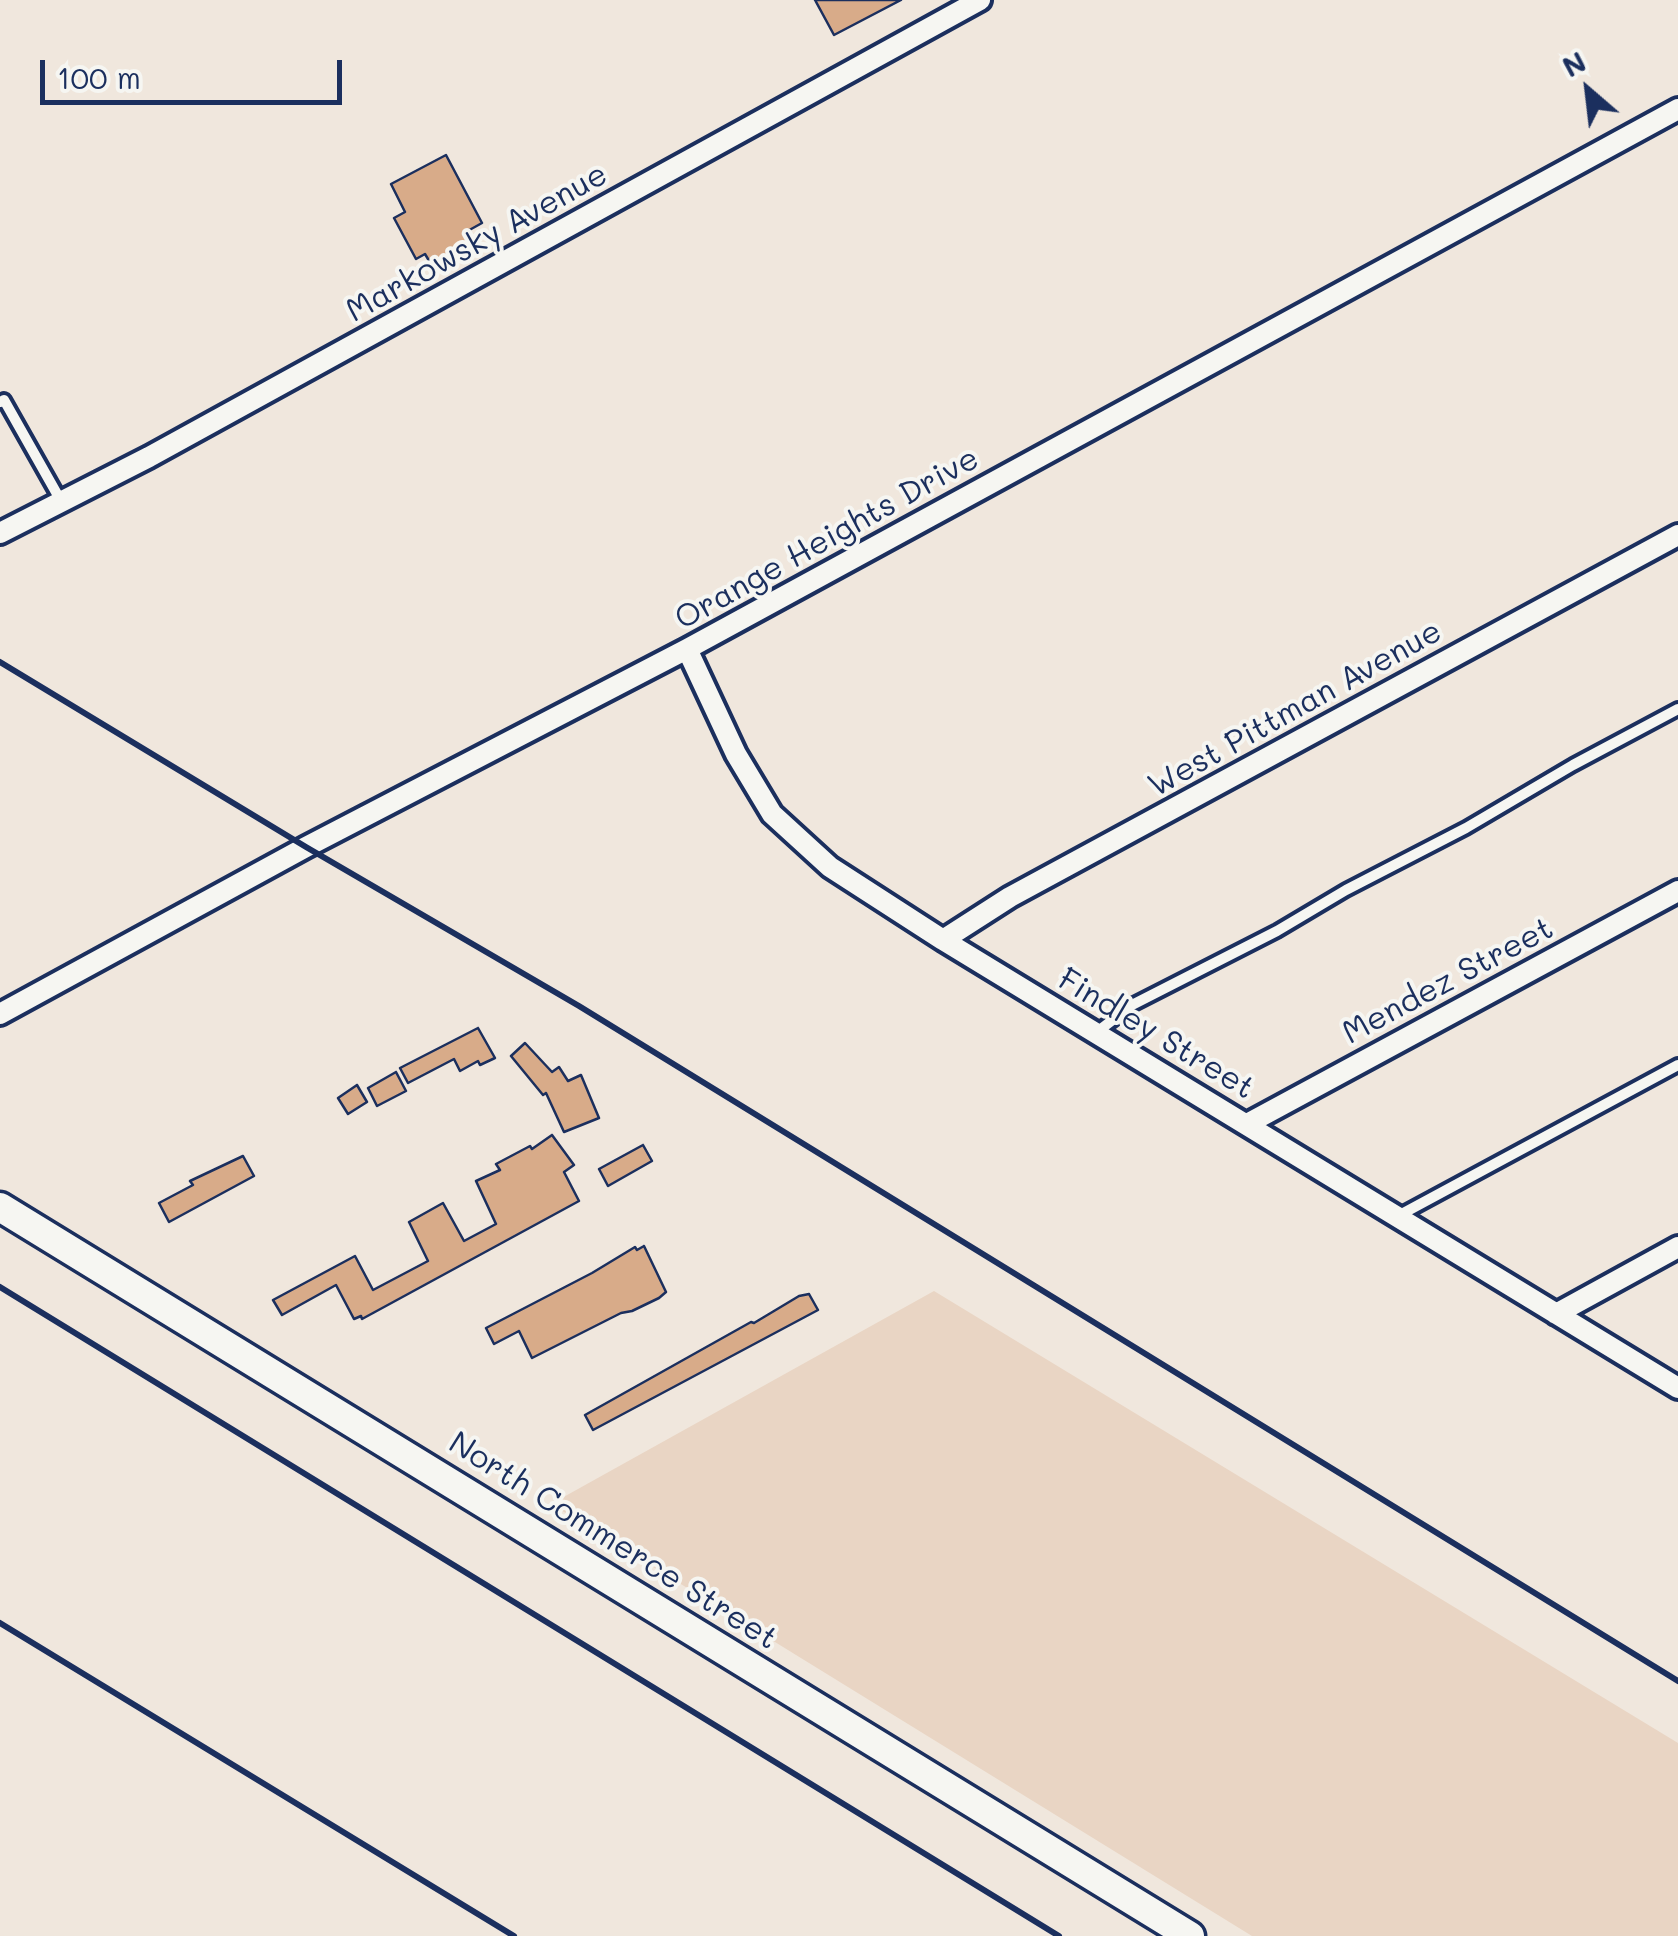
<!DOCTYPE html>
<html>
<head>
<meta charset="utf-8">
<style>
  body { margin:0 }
  #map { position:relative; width:1678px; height:1936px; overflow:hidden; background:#f0e7dd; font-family:Mali,sans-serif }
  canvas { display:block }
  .north { position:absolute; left:1538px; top:40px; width:100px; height:100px; -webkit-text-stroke:8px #f6f6f2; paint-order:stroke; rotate:332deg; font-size:28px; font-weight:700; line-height:40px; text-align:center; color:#1b2f5e }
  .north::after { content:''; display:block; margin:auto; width:35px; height:45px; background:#1b2f5e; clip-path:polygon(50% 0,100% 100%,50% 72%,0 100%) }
  .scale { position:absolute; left:40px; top:60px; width:302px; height:45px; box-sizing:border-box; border:5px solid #1b2f5e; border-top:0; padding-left:12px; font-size:30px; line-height:35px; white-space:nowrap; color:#1b2f5e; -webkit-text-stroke:8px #f6f6f2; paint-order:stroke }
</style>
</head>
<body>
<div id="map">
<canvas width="1678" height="1936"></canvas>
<div class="north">N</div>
<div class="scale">100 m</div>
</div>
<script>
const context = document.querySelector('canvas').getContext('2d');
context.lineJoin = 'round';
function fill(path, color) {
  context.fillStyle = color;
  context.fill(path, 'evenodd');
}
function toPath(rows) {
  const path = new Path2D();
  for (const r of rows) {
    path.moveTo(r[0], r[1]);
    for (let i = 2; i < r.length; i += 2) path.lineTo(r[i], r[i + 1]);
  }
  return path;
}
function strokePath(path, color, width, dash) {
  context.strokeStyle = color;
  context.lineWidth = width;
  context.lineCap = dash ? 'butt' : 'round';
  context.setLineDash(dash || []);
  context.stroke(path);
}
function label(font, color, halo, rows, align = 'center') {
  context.font = font + ' Mali,sans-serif';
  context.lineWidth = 8;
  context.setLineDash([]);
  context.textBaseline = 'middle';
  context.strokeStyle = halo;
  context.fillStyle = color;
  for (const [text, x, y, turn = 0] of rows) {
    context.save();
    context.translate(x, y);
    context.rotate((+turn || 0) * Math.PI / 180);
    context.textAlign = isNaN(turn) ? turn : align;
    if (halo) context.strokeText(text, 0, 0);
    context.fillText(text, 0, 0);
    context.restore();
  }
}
const built = toPath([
  [934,1291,1678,1743,1678,1936,1252,1936,551,1504]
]);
const building = toPath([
  [815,0,901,0,834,35,815,0],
  [446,155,482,223,464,233,470,244,431,264,425,254,416,259,394,218,405,212,391,184,446,155],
  [478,1028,495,1058,480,1065,478,1061,460,1071,454,1059,408,1083,400,1068,478,1028],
  [525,1043,552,1072,559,1067,568,1081,581,1075,599,1118,564,1132,546,1093,543,1095,511,1056,525,1043],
  [396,1072,406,1091,377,1106,368,1088,396,1072],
  [357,1085,367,1102,348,1114,338,1098,357,1085],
  [552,1135,574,1165,564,1172,579,1201,362,1319,361,1316,354,1319,336,1285,282,1315,273,1300,355,1256,373,1290,428,1261,409,1222,443,1203,464,1241,496,1224,476,1181,500,1170,496,1164,530,1146,532,1149,552,1135],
  [643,1145,652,1161,608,1186,599,1169,643,1145],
  [243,1156,254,1176,169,1222,159,1203,193,1185,190,1181,243,1156],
  [644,1246,666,1292,659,1298,632,1311,621,1313,532,1358,519,1331,494,1344,486,1328,592,1273,635,1247,637,1250,644,1246],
  [809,1294,818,1310,593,1430,585,1415,751,1322,754,1323,799,1296,809,1294]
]);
const service = toPath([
  [0,402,4,400,61,501],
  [1097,1032,1132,1005,1277,931,1346,890,1466,828,1573,765,1678,709],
  [1398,1216,1678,1065]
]);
const minor = toPath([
  [0,533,149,457,980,0],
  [687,649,736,754,772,814,830,867,943,940,1678,1388],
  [943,940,1010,897,1678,535],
  [0,1014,306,847,687,649,1678,109],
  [1247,1124,1678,891],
  [1556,1314,1678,1247]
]);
const secondary = toPath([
  [0,1207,1190,1936]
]);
const rail = toPath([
  [0,662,306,847,579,1006,1678,1681],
  [0,1287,1059,1936],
  [0,1623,514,1936]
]);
const streetNames = [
  ["Markowsky Avenue",477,243,-29],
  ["Orange Heights Drive",827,539,-29],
  ["West Pittman Avenue",1295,709,-29],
  ["Mendez Street",1448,981,-28],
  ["Findley Street",1156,1034,31],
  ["North Commerce Street",613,1541,32]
];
fill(built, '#e9d5c4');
fill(building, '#d8ab89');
strokePath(building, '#1b2f5e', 2.5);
strokePath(service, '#1b2f5e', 18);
strokePath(minor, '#1b2f5e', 28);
strokePath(secondary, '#1b2f5e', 35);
strokePath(service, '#f6f6f2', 10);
strokePath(minor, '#f6f6f2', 20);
strokePath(secondary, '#f6f6f2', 28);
strokePath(rail, '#1b2f5e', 6);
label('32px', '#1b2f5e', '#f6f6f2', streetNames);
</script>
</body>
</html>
